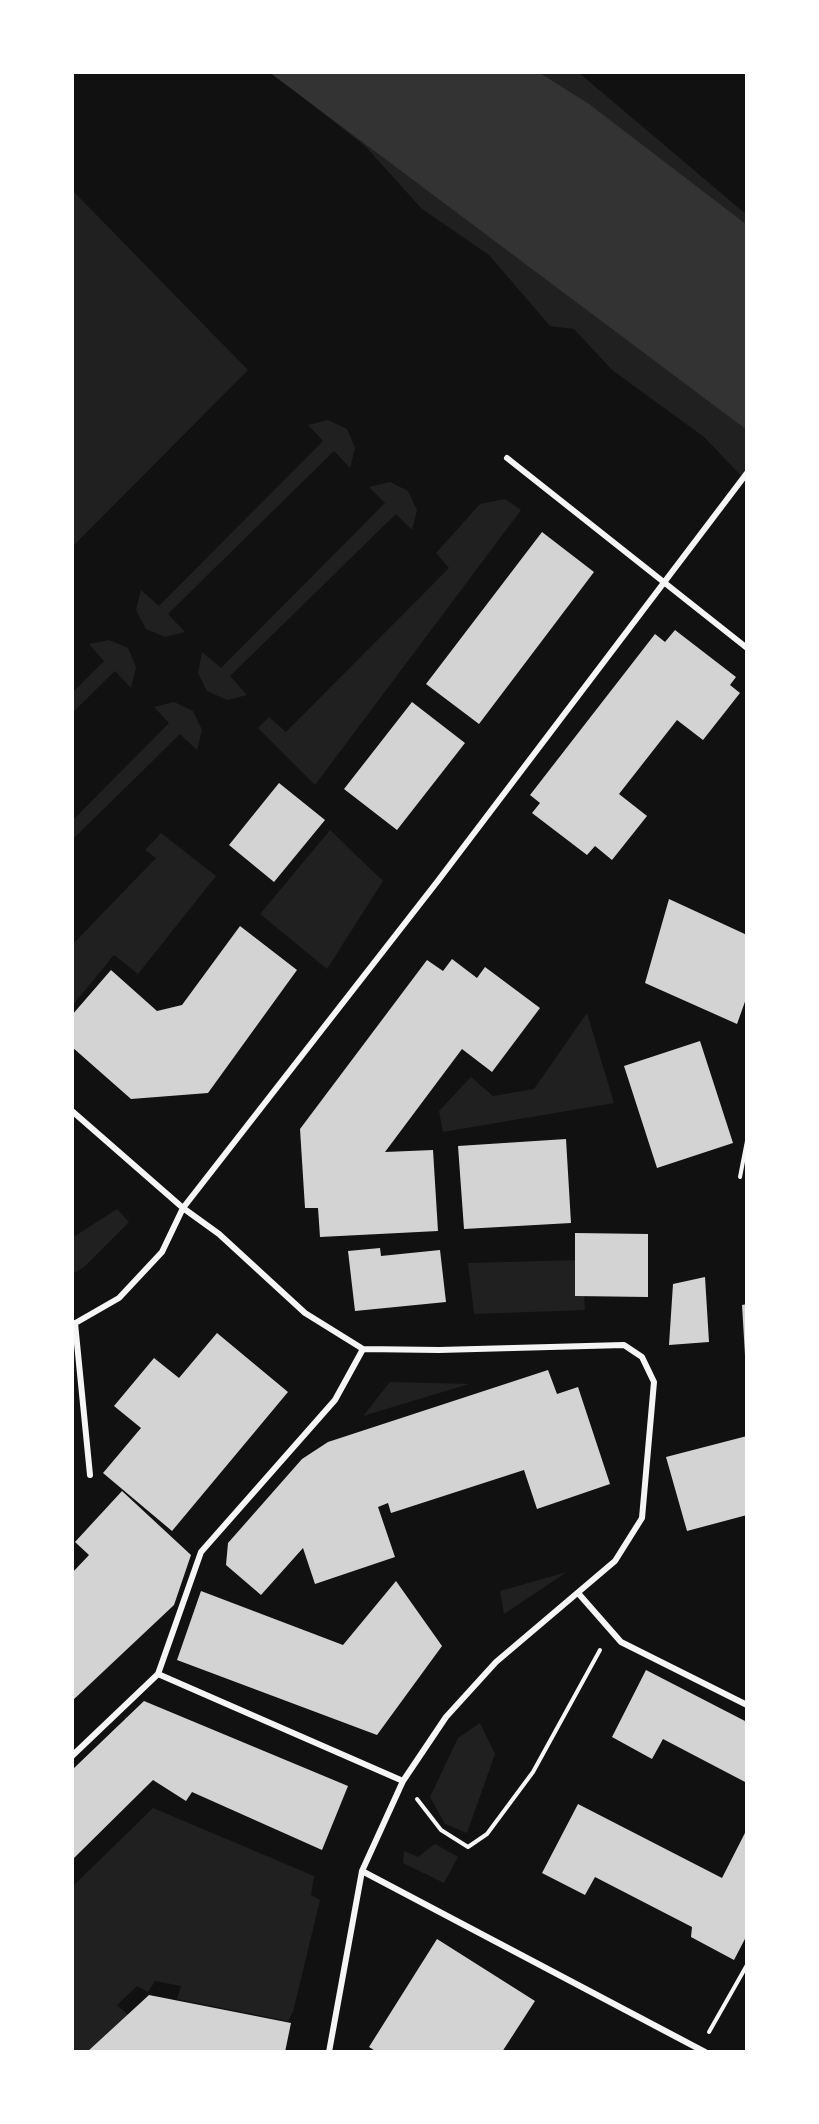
<!DOCTYPE html>
<html>
<head>
<meta charset="utf-8">
<style>
  body { margin:0 }
  #map { position:relative; width:819px; height:2124px; overflow:hidden; background:#111; font-family:Montserrat,sans-serif }
  canvas { display:block }
  .frame { position:absolute; inset:0; border:74px solid #fff; pointer-events:none }
</style>
</head>
<body>
<div id="map">
<canvas width="819" height="2124"></canvas>
<div class="frame"></div>
</div>
<script>
const context = document.querySelector('canvas').getContext('2d');
context.lineJoin = 'round';
function fill(path, color) {
  context.fillStyle = color;
  context.fill(path, 'evenodd');
}
function toPath(rows) {
  const path = new Path2D();
  for (const r of rows) {
    path.moveTo(r[0], r[1]);
    for (let i = 2; i < r.length; i += 2) path.lineTo(r[i], r[i + 1]);
  }
  return path;
}
function strokePath(path, color, width, dash) {
  context.strokeStyle = color;
  context.lineWidth = width;
  context.lineCap = dash ? 'butt' : 'round';
  context.setLineDash(dash || []);
  context.stroke(path);
}
const green = toPath([
  [270,72,578,72,747,215,747,482,704,437,612,370,574,329,550,326,489,255,422,209,365,146],
  [72,190,248,370,72,547],
  [328,420,347,429,355,448,350,468,334,451,168,614,185,632,165,637,146,629,136,610,141,590,159,606,323,441,308,425],
  [390,482,408,491,417,510,412,530,396,514,230,676,247,695,227,700,207,691,198,673,202,652,221,668,385,503,369,487],
  [505,499,521,510,315,785,258,728,269,717,286,732,449,568,436,553,480,504],
  [109,640,128,648,136,667,131,688,115,671,72,713,72,693,104,661,89,644],
  [174,702,193,711,202,730,197,750,180,734,72,840,72,821,169,723,154,707],
  [330,830,383,881,327,969,260,914],
  [161,833,216,876,138,974,114,955,72,1006,72,945,156,858,145,850],
  [587,1013,614,1103,443,1132,439,1111,471,1077,493,1096,534,1089],
  [117,1209,129,1222,84,1267,72,1274,72,1238],
  [582,1260,585,1310,474,1314,468,1263],
  [390,1382,469,1384,363,1416],
  [567,1572,504,1614,500,1591],
  [480,1723,495,1754,467,1833,445,1824,430,1797,458,1738],
  [153,1808,314,1876,311,1895,320,1900,293,2012,288,2021,177,1999,181,1986,155,1981,148,1992,137,1986,117,2005,129,2016,87,2052,72,2052,72,1887],
  [435,1844,458,1857,444,1883,403,1863,404,1851,418,1857]
]);
const water = toPath([
  [269,72,538,72,589,104,747,225,747,430]
]);
const building = toPath([
  [542,532,594,572,479,724,426,684],
  [675,630,736,677,730,685,740,693,703,740,677,720,619,794,647,816,612,860,595,846,587,855,532,813,540,803,530,795,655,634,665,642],
  [412,702,465,743,397,830,344,789],
  [279,783,325,820,274,882,229,845],
  [669,899,747,935,747,996,737,1024,645,983],
  [240,926,297,970,208,1093,131,1099,72,1047,72,1015,111,970,157,1011,182,1005],
  [452,959,477,978,485,967,540,1008,492,1072,462,1049,385,1152,433,1150,438,1231,320,1237,318,1208,305,1208,300,1129,427,960,443,971],
  [700,1041,733,1143,657,1168,624,1066],
  [566,1139,571,1223,464,1229,458,1146],
  [575,1233,648,1234,648,1297,575,1296],
  [380,1248,381,1256,440,1250,446,1302,355,1311,348,1251],
  [705,1277,709,1342,669,1345,673,1284],
  [747,1304,747,1355,745,1355,742,1305],
  [217,1333,288,1392,172,1531,103,1473,141,1428,114,1406,154,1358,179,1378],
  [548,1370,557,1394,578,1387,610,1484,537,1509,524,1470,391,1513,388,1503,378,1507,395,1557,315,1584,303,1548,261,1595,226,1565,228,1543,302,1459,328,1442],
  [747,1436,747,1515,687,1531,666,1457],
  [122,1491,191,1555,174,1605,72,1701,72,1573,89,1555,75,1542],
  [396,1581,442,1646,377,1735,177,1660,201,1591,343,1645],
  [646,1670,747,1722,747,1783,663,1739,652,1759,612,1737],
  [144,1701,348,1786,322,1850,192,1792,186,1801,153,1780,72,1860,72,1770],
  [578,1804,722,1878,747,1829,747,1935,734,1960,691,1937,692,1927,595,1877,585,1895,542,1873],
  [437,1939,535,2001,502,2052,377,2052,369,2047],
  [149,1995,291,2023,285,2052,87,2052]
]);
const path = toPath([
  [740,1177,747,1141],
  [417,1799,441,1830,468,1847,487,1834,533,1772,600,1650],
  [709,2032,747,1965]
]);
const minor = toPath([
  [507,458,747,648],
  [72,1111,183,1208,219,1234,305,1313,363,1349,439,1350,624,1345,642,1357,654,1382,642,1518,615,1561,496,1662,446,1717,403,1781,362,1871,329,2052],
  [75,1323,90,1475],
  [72,1325,119,1298,162,1252,183,1208,437,882,747,473],
  [578,1593,621,1642,747,1705],
  [158,1674,403,1781],
  [72,1756,158,1674,201,1552,335,1400,363,1349],
  [362,1871,705,2052]
]);
fill(green, '#202020');
fill(water, '#333');
fill(building, '#d3d3d3');
strokePath(path, '#f5f5f5', 4);
strokePath(minor, '#f5f5f5', 6);
</script>
</body>
</html>
